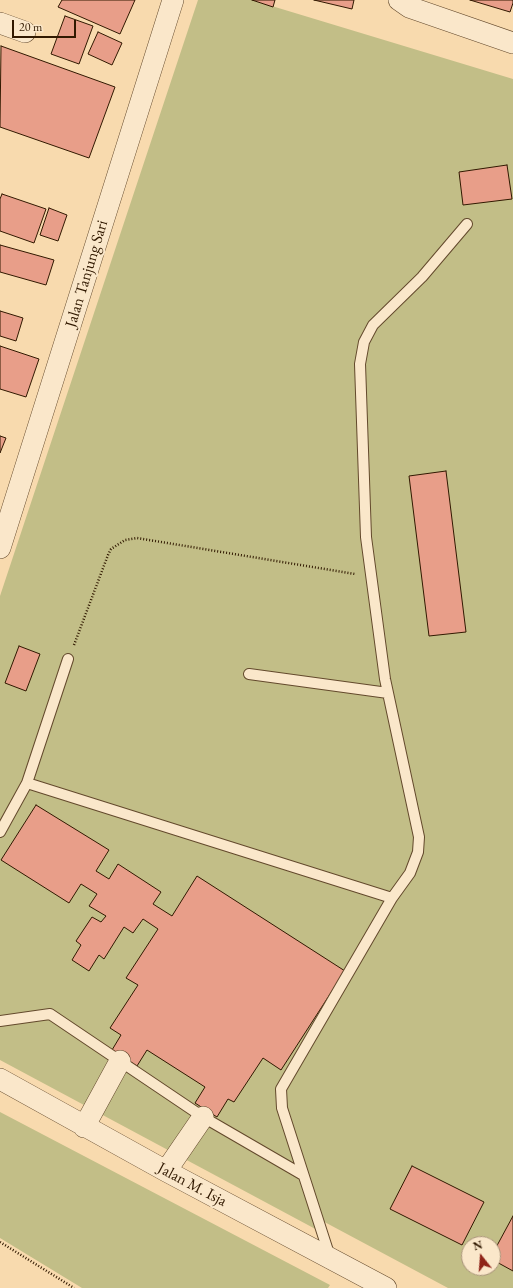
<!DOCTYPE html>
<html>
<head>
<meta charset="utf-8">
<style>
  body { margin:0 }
  #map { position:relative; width:513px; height:1288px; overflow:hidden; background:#f8daae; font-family:"EB Garamond",serif }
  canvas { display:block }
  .north { position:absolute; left:461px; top:1236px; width:40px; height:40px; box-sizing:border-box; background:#fae7ca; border:1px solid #aa957a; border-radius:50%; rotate:343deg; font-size:11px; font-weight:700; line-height:16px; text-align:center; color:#311901 }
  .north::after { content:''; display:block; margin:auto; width:14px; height:18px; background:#8f2418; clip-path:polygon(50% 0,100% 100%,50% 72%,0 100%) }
  .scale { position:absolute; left:12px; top:20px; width:64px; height:18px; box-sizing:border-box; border:2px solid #311901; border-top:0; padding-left:5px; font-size:12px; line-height:14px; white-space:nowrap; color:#311901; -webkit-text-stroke:3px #fae7ca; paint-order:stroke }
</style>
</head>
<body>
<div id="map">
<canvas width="513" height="1288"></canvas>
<div class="north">N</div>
<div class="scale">20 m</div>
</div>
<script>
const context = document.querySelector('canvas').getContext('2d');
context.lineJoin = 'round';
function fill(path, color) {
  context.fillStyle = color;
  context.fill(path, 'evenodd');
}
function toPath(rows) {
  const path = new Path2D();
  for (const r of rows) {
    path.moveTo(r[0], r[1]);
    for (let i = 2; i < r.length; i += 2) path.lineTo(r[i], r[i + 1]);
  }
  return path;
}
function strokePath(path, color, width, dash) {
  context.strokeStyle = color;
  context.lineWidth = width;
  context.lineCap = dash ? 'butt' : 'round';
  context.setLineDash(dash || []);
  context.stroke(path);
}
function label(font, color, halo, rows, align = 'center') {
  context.font = font + ' "EB Garamond",serif';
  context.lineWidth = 4;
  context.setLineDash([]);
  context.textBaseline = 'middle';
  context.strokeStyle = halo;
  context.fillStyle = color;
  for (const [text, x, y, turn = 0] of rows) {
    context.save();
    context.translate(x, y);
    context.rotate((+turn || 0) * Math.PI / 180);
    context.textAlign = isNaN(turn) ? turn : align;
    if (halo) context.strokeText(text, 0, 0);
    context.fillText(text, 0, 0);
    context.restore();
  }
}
const green = toPath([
  [198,0,252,0,513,79,513,1288,448,1288,317,1218,321,1232,0,1060,0,596],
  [469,1244,493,1244,493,1268,469,1268],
  [0,1112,330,1285,328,1288,82,1288,0,1238]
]);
const building = toPath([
  [62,0,135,0,120,34,58,7,62,0],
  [252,0,275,0,273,7,252,0],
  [314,0,354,0,352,9,314,0],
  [470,0,513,0,513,3,510,12,470,0],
  [65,16,93,26,79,64,51,54,65,16],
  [98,32,122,43,112,65,88,54,98,32],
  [1,46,115,87,89,158,0,127,1,46],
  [507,165,512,199,463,205,459,172,507,165],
  [2,194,46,209,34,243,0,231,0,199,2,194],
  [49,208,67,215,58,241,40,235,49,208],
  [0,245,54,260,46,285,0,272,0,245],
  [0,311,23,318,16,341,0,336,0,311],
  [0,346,39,359,26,397,0,389,0,346],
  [0,436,6,438,0,453,0,436],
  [446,471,466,632,429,636,409,476,446,471],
  [19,646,40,654,26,691,5,683,19,646],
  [36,805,109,850,96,871,109,879,118,864,161,892,153,904,172,916,197,876,345,971,281,1070,263,1058,234,1102,228,1099,217,1117,195,1103,205,1087,147,1050,137,1066,112,1050,121,1035,110,1028,138,985,126,978,158,929,143,919,133,933,124,927,104,959,99,955,89,971,72,960,81,945,76,941,92,917,101,922,106,916,89,906,97,894,81,884,69,903,1,860,36,805],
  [412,1166,484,1202,462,1245,390,1209,412,1166],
  [513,1216,513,1271,493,1260,493,1253,513,1216]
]);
const path = toPath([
  [74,645,108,555,111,549,125,540,137,538,355,574],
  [0,1242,74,1288]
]);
const lane = toPath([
  [249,674,388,693],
  [27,783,392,898],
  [0,832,27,783,68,659],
  [0,1021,50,1014,203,1117,303,1175],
  [330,1257,282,1108,281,1089,392,898,410,873,418,852,419,837,385,679,366,537,360,364,364,342,373,325,422,277,467,224]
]);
const street = toPath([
  [399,0,409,7,513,43],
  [0,23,25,32],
  [0,548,173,0],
  [0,1079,166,1171,386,1288],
  [84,1127,120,1061],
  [166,1171,203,1117]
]);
const streetNames = [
  ["Jalan Tanjung Sari",87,274,-73],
  ["Jalan M. Isja",192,1185,28]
];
fill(green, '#c2be87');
fill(building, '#e89e89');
strokePath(building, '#311901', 1);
strokePath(lane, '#63492c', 12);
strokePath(street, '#63492c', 22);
strokePath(path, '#311901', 2.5, [1, 2]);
strokePath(lane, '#fae7ca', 10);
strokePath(street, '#fae7ca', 21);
label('16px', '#311901', '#fae7ca', streetNames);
</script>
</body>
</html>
